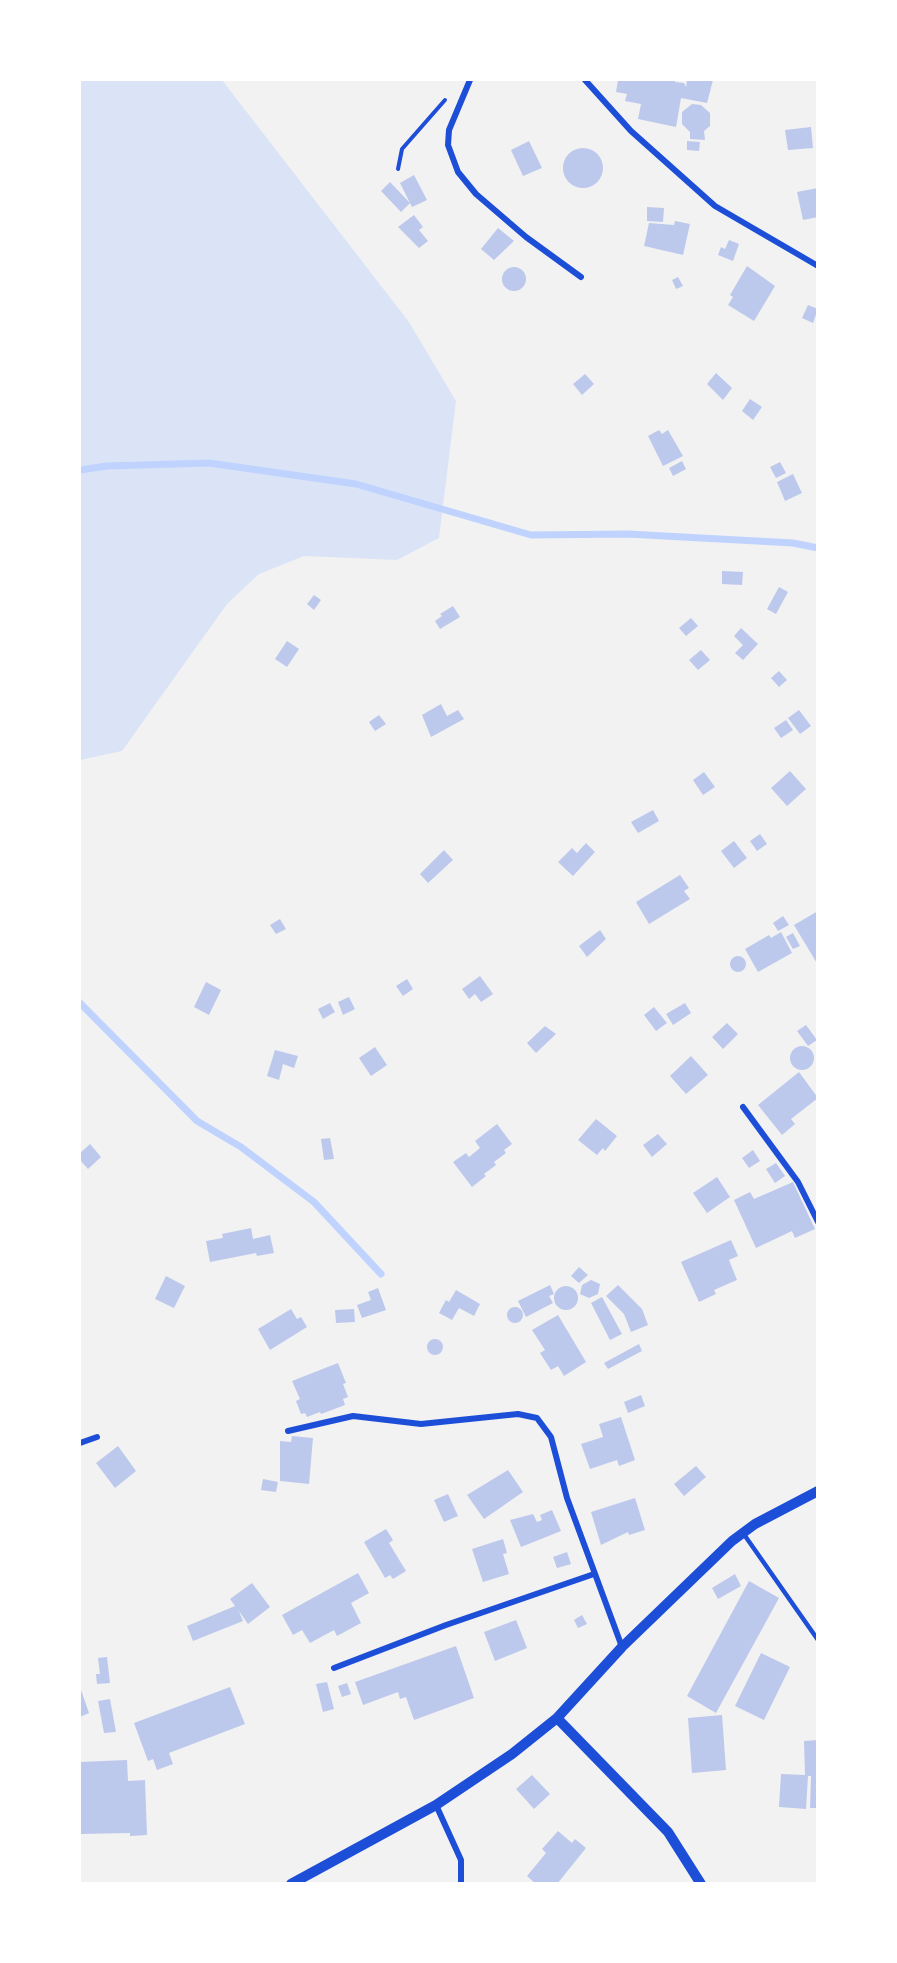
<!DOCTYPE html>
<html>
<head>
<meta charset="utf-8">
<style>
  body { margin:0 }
  #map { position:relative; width:897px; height:1963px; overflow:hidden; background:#f2f2f2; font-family:"PT Serif",serif }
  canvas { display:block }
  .frame { position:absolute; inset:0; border:81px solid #fff; pointer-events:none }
</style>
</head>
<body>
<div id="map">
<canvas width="897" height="1963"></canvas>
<div class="frame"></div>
</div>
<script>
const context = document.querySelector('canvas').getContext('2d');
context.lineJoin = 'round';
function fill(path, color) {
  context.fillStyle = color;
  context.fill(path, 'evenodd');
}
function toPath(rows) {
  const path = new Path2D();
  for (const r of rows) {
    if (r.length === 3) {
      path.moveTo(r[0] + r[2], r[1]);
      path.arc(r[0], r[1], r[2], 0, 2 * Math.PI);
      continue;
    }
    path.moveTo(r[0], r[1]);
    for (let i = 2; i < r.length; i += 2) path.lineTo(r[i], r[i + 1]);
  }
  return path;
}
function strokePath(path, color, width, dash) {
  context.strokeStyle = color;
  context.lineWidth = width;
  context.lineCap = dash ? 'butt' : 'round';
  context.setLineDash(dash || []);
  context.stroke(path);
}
const green = toPath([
  [80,80,222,80,409,322,456,401,439,538,397,560,304,556,259,574,227,604,122,751,80,760]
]);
const stream = toPath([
  [80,470,107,466,209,463,356,484,531,535,628,534,793,543,818,548],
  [80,1003,197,1121,241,1147,314,1202,381,1274]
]);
const building = toPath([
  [618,80,675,80,675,82,684,83,686,87,687,80,713,80,707,103,681,98,676,127,638,119,641,104,625,101,627,94,616,92],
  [692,104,701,105,710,113,710,126,704,131,705,140,690,139,690,132,682,124,682,112],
  [811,127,813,148,788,150,785,130],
  [529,141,542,168,523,176,511,150],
  [687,141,700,142,699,151,687,150],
  [583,168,20],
  [414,175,427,200,412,207,400,183],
  [390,182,410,203,401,212,381,191],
  [818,188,818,217,803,220,797,192],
  [647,207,664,208,663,222,647,221],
  [414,215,423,227,419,230,428,241,419,248,398,227],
  [675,221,690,224,683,255,644,246,649,223,674,225],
  [498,228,514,241,494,260,481,249],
  [729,240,739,244,733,261,718,255,721,247,725,249],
  [747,266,775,286,754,321,728,305,733,297,730,295],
  [514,279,12],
  [678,277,683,286,676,289,672,280],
  [808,305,818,309,813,323,802,318],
  [716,373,732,388,723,400,707,384],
  [585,374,594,384,582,395,573,384],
  [750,399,762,407,753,420,742,411],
  [659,430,662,434,668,430,683,456,663,466,648,436],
  [682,461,686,469,673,476,669,468],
  [780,462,786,473,776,478,770,467],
  [793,474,802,493,785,501,777,482],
  [722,571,743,572,742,585,722,584],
  [779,587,788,592,776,614,767,609],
  [314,595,321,600,314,610,307,604],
  [453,606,460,617,440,629,435,621,442,616,440,614],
  [691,618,698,626,686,636,679,628],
  [741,628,758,644,743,660,735,653,743,645,734,636],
  [287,641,299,649,287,667,275,659],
  [701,650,710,660,698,670,689,660],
  [779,671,787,680,779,687,771,678],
  [441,704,447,716,458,710,464,719,431,737,422,715],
  [799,710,811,726,800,734,788,718],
  [379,715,386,724,375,731,369,722],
  [786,720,793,730,781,738,774,728],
  [790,771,806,789,787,806,771,788],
  [704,772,715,787,703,795,693,780],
  [653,810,659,821,638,833,631,822],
  [760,834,767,844,757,851,750,841],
  [734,841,747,858,734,868,721,851],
  [586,843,595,852,573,876,558,862,572,848,577,853],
  [444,850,453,860,428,883,420,874],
  [680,875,689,888,684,891,690,899,649,924,636,902],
  [818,911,818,965,794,925],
  [783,916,789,925,778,931,773,923],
  [280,919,286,929,276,934,270,925],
  [600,930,606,939,587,957,579,946],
  [781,932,792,953,758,972,745,949,769,935,771,938],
  [793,933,800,946,793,949,786,937],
  [738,964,8],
  [480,976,493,994,481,1002,475,994,469,999,462,989],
  [407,979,413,989,403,996,396,986],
  [206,982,221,990,209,1015,194,1007],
  [349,997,355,1009,343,1015,338,1002],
  [330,1003,335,1012,323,1019,318,1009],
  [685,1003,691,1013,673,1025,666,1014],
  [654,1007,667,1023,656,1031,644,1015],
  [727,1023,738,1034,723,1049,712,1037],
  [806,1025,817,1040,808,1046,797,1031],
  [545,1026,556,1034,536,1053,527,1043],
  [802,1058,12],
  [375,1047,387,1065,371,1076,359,1058],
  [275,1050,298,1056,294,1068,283,1064,279,1080,267,1076],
  [691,1056,708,1075,686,1094,670,1076],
  [799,1072,818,1098,791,1119,795,1124,782,1135,758,1105],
  [596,1119,617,1136,605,1151,603,1148,597,1155,578,1140],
  [497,1124,512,1144,504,1150,506,1153,494,1162,496,1165,484,1174,486,1176,472,1187,453,1162,466,1153,469,1157,480,1148,475,1141],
  [658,1134,667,1144,652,1157,643,1145],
  [330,1138,334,1159,324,1160,321,1139],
  [90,1144,101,1157,88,1169,80,1160,80,1153],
  [753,1150,760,1161,749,1168,742,1158],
  [776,1163,785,1176,775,1183,766,1169],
  [717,1177,730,1197,707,1213,693,1193],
  [793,1182,815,1229,795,1238,792,1231,756,1248,734,1200,750,1192,754,1199],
  [251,1228,253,1239,270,1235,274,1253,257,1256,256,1253,210,1262,206,1241,223,1238,222,1234],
  [731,1240,738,1256,729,1260,737,1280,714,1290,716,1294,699,1302,681,1262],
  [579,1267,588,1275,579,1283,571,1276],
  [166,1276,185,1286,174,1308,155,1299],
  [591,1280,600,1284,598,1294,589,1298,580,1294,582,1285],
  [550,1285,554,1294,549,1296,553,1303,526,1317,518,1301],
  [618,1285,642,1309,648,1325,631,1332,624,1314,606,1296],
  [566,1298,12],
  [378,1288,386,1310,362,1318,357,1305,371,1300,368,1292],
  [456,1290,480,1304,474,1316,459,1308,452,1320,439,1313,446,1300,449,1302],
  [602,1297,622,1334,610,1340,591,1303],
  [515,1315,8],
  [291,1309,297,1319,301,1317,307,1327,270,1350,258,1329],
  [354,1309,355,1322,336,1323,335,1310],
  [558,1315,586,1362,564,1376,558,1366,551,1370,540,1353,545,1350,532,1330],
  [435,1347,8],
  [639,1344,642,1351,608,1369,604,1363],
  [338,1363,346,1383,343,1384,348,1397,343,1399,345,1405,321,1414,320,1412,307,1417,305,1413,301,1414,296,1401,300,1399,292,1381],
  [641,1395,645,1406,628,1413,624,1402],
  [621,1417,635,1460,619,1466,617,1460,590,1469,581,1444,603,1437,599,1424],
  [292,1436,313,1438,309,1484,280,1481,280,1441,291,1442],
  [118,1446,136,1471,115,1488,96,1463],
  [696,1466,706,1477,684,1496,674,1484],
  [508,1470,523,1492,484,1519,467,1495],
  [263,1479,278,1482,276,1492,261,1490],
  [448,1494,458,1516,444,1522,434,1500],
  [635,1498,645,1530,629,1535,628,1532,601,1545,591,1512],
  [552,1510,561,1531,521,1547,510,1520,533,1514,537,1522,542,1520,540,1515],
  [386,1529,393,1540,389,1543,406,1571,393,1579,390,1575,385,1578,364,1542],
  [503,1539,507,1553,503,1554,509,1574,483,1582,472,1549],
  [567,1552,571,1564,557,1568,553,1557],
  [358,1573,369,1593,351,1603,361,1623,337,1636,334,1630,310,1643,302,1630,293,1635,282,1615],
  [735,1574,741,1586,718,1599,712,1588],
  [749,1581,779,1598,716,1713,687,1696],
  [252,1583,270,1607,248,1624,239,1611,243,1621,193,1641,187,1626,235,1606,230,1599],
  [582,1615,587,1624,578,1628,574,1620],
  [516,1620,527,1648,495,1661,484,1632],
  [456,1646,474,1698,414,1720,406,1697,400,1699,398,1692,363,1705,355,1682],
  [761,1653,790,1667,764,1720,735,1706],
  [107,1657,110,1683,97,1684,96,1674,100,1674,98,1658],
  [327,1682,334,1709,323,1712,316,1684],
  [347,1683,351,1694,342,1697,338,1686],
  [80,1687,89,1713,80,1717],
  [230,1687,245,1724,169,1753,173,1764,157,1770,153,1759,148,1761,134,1723],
  [110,1699,116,1732,104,1733,98,1701],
  [722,1715,726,1770,692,1773,688,1718],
  [818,1740,818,1808,810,1808,811,1776,808,1776,806,1809,779,1807,781,1774,805,1775,804,1741],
  [127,1760,128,1781,145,1780,147,1835,130,1836,130,1833,80,1834,80,1762],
  [532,1775,550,1794,534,1809,516,1789],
  [558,1831,572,1843,575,1839,586,1848,557,1884,536,1884,527,1876,546,1853,542,1849]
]);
const path = toPath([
  [398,169,402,149,445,100]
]);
const service = toPath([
  [743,1533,818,1640]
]);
const minor = toPath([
  [470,80,449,130,448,145,458,172,476,194,526,237,581,277],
  [585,80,631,131,715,206,818,266],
  [743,1107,798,1182,818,1222],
  [288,1431,353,1416,421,1424,518,1414,537,1418,551,1437,567,1498,622,1647],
  [80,1443,97,1437],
  [334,1668,446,1625,594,1574],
  [436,1805,461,1860,461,1884]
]);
const tertiary = toPath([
  [557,1718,668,1832,701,1884],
  [291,1884,436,1805,512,1754,557,1718,622,1647,732,1541,755,1524,818,1491]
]);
fill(green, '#dbe4f7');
strokePath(stream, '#bfd3fe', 7);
fill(building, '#bdc9ec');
strokePath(path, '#1d4ed8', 4);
strokePath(service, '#1d4ed8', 4.5);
strokePath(minor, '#1d4ed8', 6);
strokePath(tertiary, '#1d4ed8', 10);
</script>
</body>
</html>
